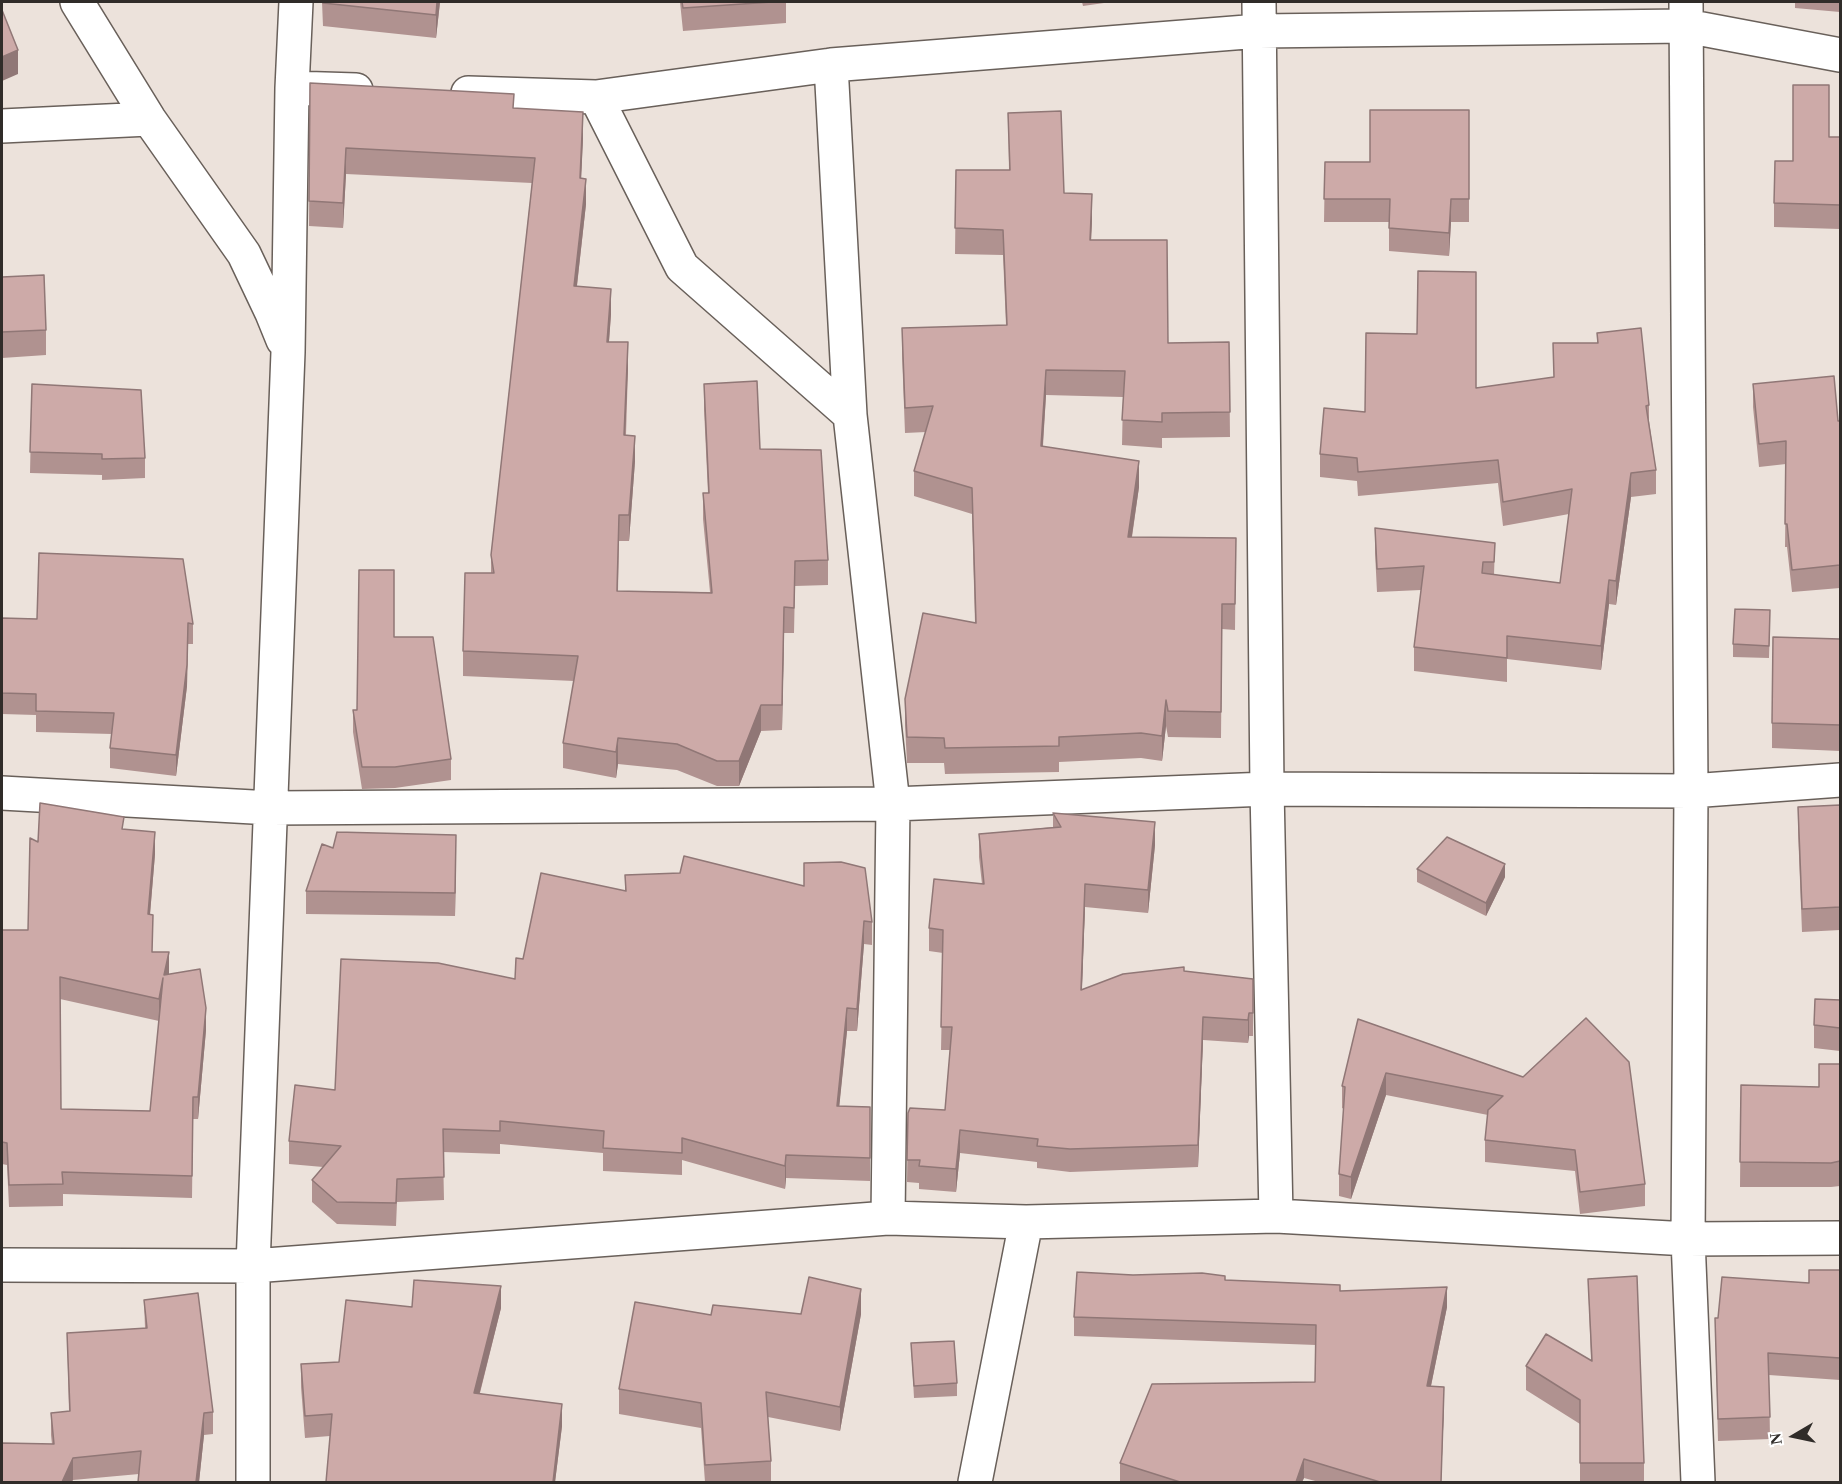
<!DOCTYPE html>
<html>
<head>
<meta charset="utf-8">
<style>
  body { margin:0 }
  #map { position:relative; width:1842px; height:1484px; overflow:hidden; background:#ece2db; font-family:"Times New Roman",serif }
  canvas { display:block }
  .frame { position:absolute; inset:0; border:3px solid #302c29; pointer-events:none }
  .north { position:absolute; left:1764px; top:1406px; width:60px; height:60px; -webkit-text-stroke:4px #fff; paint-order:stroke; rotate:261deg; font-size:16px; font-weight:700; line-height:24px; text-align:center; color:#302c29 }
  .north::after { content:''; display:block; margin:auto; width:21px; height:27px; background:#302c29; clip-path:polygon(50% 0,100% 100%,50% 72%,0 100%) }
</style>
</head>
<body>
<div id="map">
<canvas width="1842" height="1484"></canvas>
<div class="frame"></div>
<div class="north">N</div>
</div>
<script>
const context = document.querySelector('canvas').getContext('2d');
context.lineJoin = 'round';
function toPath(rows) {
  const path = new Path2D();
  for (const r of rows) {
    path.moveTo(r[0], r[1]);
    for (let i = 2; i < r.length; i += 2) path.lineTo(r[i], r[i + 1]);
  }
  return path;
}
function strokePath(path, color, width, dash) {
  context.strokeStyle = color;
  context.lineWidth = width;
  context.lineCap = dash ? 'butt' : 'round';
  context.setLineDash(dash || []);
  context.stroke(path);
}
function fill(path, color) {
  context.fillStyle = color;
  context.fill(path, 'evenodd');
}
const minor = toPath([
  [77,2,149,119,244,254,272,313,283,340],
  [1259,2,1267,789,1276,1216],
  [1686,2,1691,791,1688,1239,1698,1482],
  [831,65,850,415,893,804,888,1218],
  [292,88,356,90],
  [468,93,596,97,831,65,1259,31,1686,26,1840,55],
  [596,97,682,267,850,415],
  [2,126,149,119],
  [2,793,271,808,893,804,1267,789,1691,791,1840,780],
  [2,1265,253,1266,888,1218,1026,1222,1276,1216,1688,1239,1840,1238],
  [253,1482,253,1266,288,352,292,88,296,2],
  [975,1482,1026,1222]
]);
const wall = toPath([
  [322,2,440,2,436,38,323,26],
  [680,2,786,2,786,23,683,31],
  [1082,2,1111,2,1083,6],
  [1795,2,1840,2,1840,12,1795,8],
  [310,83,514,108,583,138,581,178,586,204,577,286,611,314,609,342,628,368,626,435,635,461,629,541,619,541,618,591,710,592,703,519,703,493,708,493,704,409,704,384,760,449,828,560,828,585,795,586,794,633,784,633,782,730,761,731,739,786,717,786,677,770,618,764,616,778,563,768,563,743,574,681,463,676,463,651,491,573,491,555,532,183,346,174,343,228,309,226],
  [1469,110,1469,222,1451,222,1449,256,1389,251,1389,222,1324,222,1325,162,1370,162],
  [1008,113,1064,193,1092,219,1091,240,1168,343,1229,342,1230,437,1162,438,1162,448,1122,445,1123,397,1046,395,1043,446,1139,487,1132,537,1236,538,1235,630,1222,629,1221,738,1168,737,1166,726,1162,761,1141,758,1059,762,1059,772,945,774,944,763,907,763,905,725,905,699,975,623,972,514,914,496,914,471,926,432,905,433,902,353,902,328,1006,325,1003,255,955,254,956,170,1009,170],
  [1829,137,1840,137,1840,229,1774,227,1774,203,1793,161],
  [2,277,46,330,46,355,2,358],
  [1597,333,1649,405,1649,421,1656,470,1656,494,1631,497,1616,605,1609,604,1601,670,1507,659,1507,682,1414,671,1414,647,1421,590,1377,592,1375,552,1375,528,1495,543,1494,575,1560,583,1569,514,1503,526,1498,483,1358,496,1357,481,1320,477,1320,454,1365,412,1476,388,1554,378,1553,343,1597,343],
  [32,384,145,458,145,478,102,480,102,475,30,473],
  [1753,384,1840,421,1840,588,1792,592,1787,547,1785,547,1786,464,1759,467,1753,407],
  [2,618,193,624,193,644,188,644,187,686,176,776,110,768,110,748,112,734,36,732,36,715,2,714],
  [1770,623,1769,658,1733,657,1733,644],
  [394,637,451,759,451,780,395,788,362,789,353,732,353,710,357,710],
  [1840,639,1840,751,1772,748,1772,723],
  [1840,805,1840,930,1802,932,1798,830,1798,807],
  [1053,813,1155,845,1148,913,1085,907,1082,990,1184,971,1253,979,1253,1036,1249,1036,1248,1043,1203,1040,1198,1167,1070,1172,1037,1168,1037,1162,960,1153,956,1192,919,1189,919,1183,907,1182,908,1113,945,1110,950,1050,941,1050,943,953,929,951,929,928,982,884,979,857,979,834,1053,827],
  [124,829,155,854,150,915,152,952,169,974,206,1030,198,1119,193,1119,192,1198,63,1194,63,1206,9,1207,7,1165,2,1164,2,930,28,930,38,842],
  [60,999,159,1021,150,1111,61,1109],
  [333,848,456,858,455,916,306,914,306,891],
  [1417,869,1505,877,1486,916,1417,882],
  [625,875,872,922,872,945,864,944,857,1031,847,1031,839,1106,870,1107,870,1181,786,1178,785,1189,682,1160,682,1175,603,1171,603,1153,500,1144,500,1154,443,1152,444,1200,397,1202,396,1226,337,1224,312,1202,312,1180,323,1167,289,1164,289,1141,335,1090,515,979,523,959,625,891],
  [1840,1000,1840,1051,1814,1048,1814,1025],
  [1358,1019,1523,1077,1645,1184,1645,1206,1580,1214,1575,1171,1485,1162,1485,1140,1488,1115,1386,1095,1351,1199,1339,1196,1339,1174,1344,1109,1342,1108,1342,1086],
  [1819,1064,1840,1064,1840,1186,1831,1187,1740,1187,1741,1085,1819,1087],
  [1840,1270,1840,1380,1769,1375,1770,1439,1718,1441,1715,1318,1718,1318,1809,1283],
  [1588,1279,1644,1463,1644,1482,1580,1482,1580,1424,1526,1390,1526,1366,1591,1360],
  [1225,1280,1340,1291,1447,1307,1431,1386,1444,1406,1441,1482,1319,1482,1304,1478,1302,1482,1120,1482,1120,1463,1315,1382,1316,1345,1074,1336,1074,1317],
  [144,1300,213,1412,213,1434,204,1435,199,1482,138,1482,139,1474,73,1480,52,1444,51,1435,51,1413,69,1411,67,1333,145,1328],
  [412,1307,501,1308,480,1393,562,1426,555,1482,326,1482,330,1436,305,1438,301,1387,301,1364,339,1362],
  [861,1314,840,1431,768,1417,771,1461,771,1482,705,1482,701,1428,619,1414,619,1389,711,1315],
  [911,1343,957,1383,957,1396,914,1398]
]);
const shadedWall = toPath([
  [437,2,440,2,436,38,436,15],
  [18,50,18,74,2,81,2,57],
  [583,112,583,138,580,204,580,178],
  [346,148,346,174,343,228,343,203],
  [586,179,586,204,574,311,574,286],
  [1092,194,1092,219,1090,265,1090,240],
  [1451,199,1451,222,1449,256,1449,233],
  [611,289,611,314,607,367,607,342],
  [628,342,628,368,624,460,624,435],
  [1046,370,1046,395,1041,471,1041,446],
  [635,436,635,461,629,541,629,515],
  [1139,461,1139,487,1128,562,1128,537],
  [1631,473,1631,497,1616,605,1616,581],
  [1609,580,1609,604,1601,670,1601,646],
  [784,607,784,633,782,730,782,705],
  [188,623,187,686,176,776,176,755],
  [1166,700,1166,726,1162,761,1162,736],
  [761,705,761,731,739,786,739,761],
  [618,738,618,764,616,778,616,752],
  [1155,822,1155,845,1148,913,1148,890],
  [155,832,155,854,148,937,148,914],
  [456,835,456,858,455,916,455,893],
  [1505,864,1505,877,1486,916,1486,903],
  [1085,884,1085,907,1081,1013,1081,990],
  [864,921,864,944,857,1031,857,1009],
  [169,952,169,975,164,975],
  [163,978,159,1021,159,999],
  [206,1008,206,1030,198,1119,198,1097],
  [847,1008,847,1031,837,1129,837,1106],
  [1249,1013,1249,1036,1248,1043,1248,1020],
  [1203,1017,1203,1040,1198,1167,1198,1145],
  [1386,1073,1386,1095,1351,1199,1351,1177],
  [960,1130,960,1153,956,1192,956,1169],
  [786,1155,786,1178,785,1189,785,1166],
  [501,1286,501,1308,474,1415,474,1393],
  [1447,1287,1447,1307,1427,1405,1427,1386],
  [861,1289,861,1314,840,1431,840,1407],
  [1444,1387,1444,1406,1441,1482],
  [562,1404,562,1426,555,1482,553,1482],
  [204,1413,204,1435,199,1482,196,1482],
  [73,1458,73,1480,72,1482,62,1482],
  [1304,1459,1304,1478,1302,1482,1296,1482]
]);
const building = toPath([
  [323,2,437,2,436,15,323,3,323,2],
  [682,2,772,2,683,8,682,2],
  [2,10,18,50,2,57,2,10],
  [310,83,514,94,513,108,583,112,580,178,586,179,574,286,611,289,607,342,628,342,624,435,635,436,629,515,619,515,617,591,712,593,703,493,709,493,704,384,757,381,760,449,821,450,828,560,795,561,794,608,784,607,782,705,761,705,739,761,717,761,677,744,618,738,616,752,563,743,578,656,463,651,465,573,494,573,491,555,535,158,346,148,343,203,309,201,310,83],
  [1793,85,1829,85,1829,137,1840,137,1840,205,1774,203,1775,161,1793,161,1793,85],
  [1370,110,1469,110,1469,199,1451,199,1449,233,1389,228,1390,199,1324,199,1325,162,1370,162,1370,110],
  [1061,111,1064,193,1092,194,1090,240,1167,240,1168,343,1229,342,1230,412,1162,413,1162,422,1122,420,1125,371,1046,370,1041,446,1139,461,1128,537,1236,538,1235,604,1222,604,1221,712,1168,711,1166,700,1162,736,1141,733,1059,737,1059,746,945,748,944,738,907,737,905,699,923,613,976,623,972,488,914,471,933,406,905,408,902,328,1007,325,1003,230,955,228,956,170,1010,170,1008,113,1061,111],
  [1418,271,1476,272,1476,388,1554,377,1553,343,1598,343,1597,333,1641,328,1649,405,1646,406,1656,470,1631,473,1616,581,1609,580,1601,646,1507,636,1507,658,1414,647,1424,566,1377,569,1375,528,1495,543,1494,562,1483,562,1482,573,1560,583,1572,489,1503,502,1498,460,1358,472,1357,458,1320,454,1324,408,1365,412,1366,333,1417,334,1418,271],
  [44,275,46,330,2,332,2,277,44,275],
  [1834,376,1838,421,1840,421,1840,565,1792,570,1787,524,1785,524,1786,441,1759,444,1753,384,1834,376],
  [32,384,141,390,145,458,102,459,102,454,30,452,32,384],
  [39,553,183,559,193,624,188,623,187,665,176,755,110,748,114,713,36,711,36,694,2,693,2,618,37,619,39,553],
  [359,570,394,570,394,637,433,637,451,759,395,767,362,767,353,710,357,710,359,570],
  [1735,609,1770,610,1769,646,1733,644,1735,609],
  [1773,637,1840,639,1840,725,1772,723,1773,637],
  [40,803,124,817,122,829,155,832,148,914,153,915,152,952,169,952,164,975,200,969,206,1008,198,1097,193,1097,192,1176,62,1172,63,1184,9,1185,7,1143,2,1142,2,930,28,930,30,838,38,842,40,803],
  [60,977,159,999,163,978,150,1111,61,1109,60,977],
  [1840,805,1840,907,1802,909,1798,807,1840,805],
  [1053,813,1155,822,1148,890,1085,884,1081,990,1123,974,1184,967,1184,971,1253,979,1253,1013,1249,1013,1248,1020,1203,1017,1198,1145,1070,1149,1037,1146,1038,1139,960,1130,956,1169,919,1166,920,1160,907,1160,908,1113,910,1108,945,1110,952,1027,941,1027,943,930,929,928,934,879,984,884,979,834,1061,827,1053,813],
  [337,832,456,835,455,893,306,891,322,844,333,848,337,832],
  [1447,837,1505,864,1486,903,1417,869,1447,837],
  [684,856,804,886,804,863,841,862,865,868,872,922,864,921,857,1009,847,1008,837,1106,870,1107,870,1158,786,1155,785,1166,682,1138,682,1153,603,1148,604,1131,500,1121,500,1131,443,1129,444,1177,397,1179,396,1203,337,1202,312,1180,341,1146,289,1141,295,1085,335,1090,341,959,438,963,515,979,516,958,523,959,541,873,626,891,625,875,680,873,684,856],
  [1815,999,1840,1000,1840,1028,1814,1025,1815,999],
  [1586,1018,1629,1062,1645,1184,1580,1192,1575,1150,1485,1140,1488,1110,1503,1096,1386,1073,1351,1177,1339,1174,1345,1087,1342,1086,1358,1019,1523,1077,1586,1018],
  [1819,1064,1840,1064,1840,1161,1831,1163,1740,1162,1741,1085,1819,1087,1819,1064],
  [1809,1270,1840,1270,1840,1358,1768,1353,1770,1417,1718,1419,1715,1318,1718,1318,1722,1277,1809,1283,1809,1270],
  [1077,1272,1133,1275,1202,1273,1225,1276,1225,1280,1340,1285,1340,1291,1447,1287,1427,1386,1444,1387,1441,1482,1380,1482,1304,1459,1296,1482,1180,1482,1120,1463,1152,1384,1315,1382,1316,1325,1074,1317,1077,1272],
  [1637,1276,1644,1463,1580,1463,1580,1400,1526,1366,1546,1334,1592,1361,1588,1279,1637,1276],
  [809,1277,861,1289,840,1407,766,1392,771,1461,705,1465,701,1403,619,1389,635,1302,711,1315,713,1305,801,1314,809,1277],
  [414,1280,501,1286,474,1393,562,1404,553,1482,326,1482,332,1414,305,1416,301,1364,339,1362,346,1300,412,1307,414,1280],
  [198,1293,213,1412,204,1413,196,1482,138,1482,141,1451,73,1458,62,1482,2,1482,2,1443,54,1444,51,1413,70,1411,67,1333,147,1328,144,1300,198,1293],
  [954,1341,957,1383,914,1386,911,1343,954,1341]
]);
strokePath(minor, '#69605a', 36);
strokePath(minor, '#fff', 33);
fill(wall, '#b09290');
fill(shadedWall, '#907776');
fill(building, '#cdaaa8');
strokePath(building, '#907776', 1.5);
</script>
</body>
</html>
